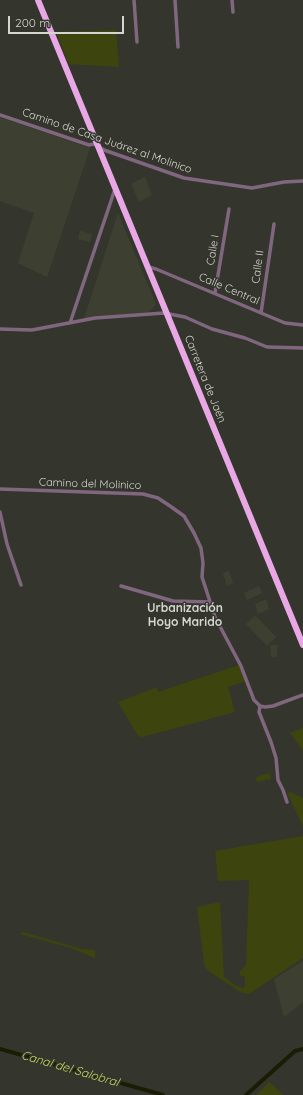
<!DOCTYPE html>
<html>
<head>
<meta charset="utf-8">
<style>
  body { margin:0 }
  #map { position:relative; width:303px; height:1095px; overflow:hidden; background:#34362d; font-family:Quicksand,sans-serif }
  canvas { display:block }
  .scale { position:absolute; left:8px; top:16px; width:116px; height:18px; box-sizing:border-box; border:2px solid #d4d6d0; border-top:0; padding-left:5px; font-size:12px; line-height:14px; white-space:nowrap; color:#d4d6d0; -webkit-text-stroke:3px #34362d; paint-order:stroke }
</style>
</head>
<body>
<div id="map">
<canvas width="303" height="1095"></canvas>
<div class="scale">200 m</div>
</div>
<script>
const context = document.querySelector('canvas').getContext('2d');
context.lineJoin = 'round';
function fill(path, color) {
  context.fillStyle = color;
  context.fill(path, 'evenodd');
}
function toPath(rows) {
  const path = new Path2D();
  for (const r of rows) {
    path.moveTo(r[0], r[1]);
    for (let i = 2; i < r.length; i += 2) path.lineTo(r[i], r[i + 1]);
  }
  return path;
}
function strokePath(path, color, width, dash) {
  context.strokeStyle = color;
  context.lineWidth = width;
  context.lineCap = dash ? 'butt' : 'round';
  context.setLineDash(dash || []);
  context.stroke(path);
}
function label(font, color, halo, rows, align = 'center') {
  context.font = font + ' Quicksand,sans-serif';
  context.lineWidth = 3;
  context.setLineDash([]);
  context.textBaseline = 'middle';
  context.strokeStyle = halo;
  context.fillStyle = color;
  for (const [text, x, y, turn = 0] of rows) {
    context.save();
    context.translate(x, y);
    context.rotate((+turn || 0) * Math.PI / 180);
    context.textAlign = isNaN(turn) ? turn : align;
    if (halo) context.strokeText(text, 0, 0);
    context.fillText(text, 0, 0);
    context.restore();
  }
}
const built = toPath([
  [0,117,90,148,47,277,18,263,34,213,0,201],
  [145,177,152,195,139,202,131,184],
  [118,213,156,304,149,312,84,319],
  [80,231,92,234,90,242,78,239],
  [229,571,233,583,227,586,223,573],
  [259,586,262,593,247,600,244,593],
  [266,599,269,609,258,614,255,604],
  [255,615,276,637,267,646,246,624],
  [270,645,277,645,277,657,271,657],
  [303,961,303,1002,284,1017,274,979]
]);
const green = toPath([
  [116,30,119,67,69,64,56,32],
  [239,665,246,681,228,687,235,712,142,737,138,736,118,702,157,687,158,692],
  [303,728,303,751,290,733],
  [270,773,271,779,257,782,256,777],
  [291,792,303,798,303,826,287,793],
  [303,836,303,958,249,994,240,992,210,972,205,967,204,964,197,907,220,902,224,977,235,985,241,988,243,988,245,985,245,977,240,975,240,971,246,965,249,880,218,881,215,851],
  [23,932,82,949,95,950,95,958,71,948,20,934],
  [269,1082,283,1095,256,1095]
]);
const canal = toPath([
  [0,1049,163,1095],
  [246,1095,295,1051,303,1049]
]);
const street = toPath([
  [134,0,137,42],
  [175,0,178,47],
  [232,0,233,12],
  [0,115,89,145,94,144,104,150,184,178,252,188,284,182,303,181],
  [148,267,156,269,285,323,303,325],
  [215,293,229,209],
  [261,313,274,224],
  [70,323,115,189],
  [0,329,32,330,95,318,164,313,185,317,212,329,245,338,267,347,303,348],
  [0,489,143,494,158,498,170,506,184,516,194,533,201,548,203,563,202,577,215,617,241,666,254,700,260,706,265,707,273,706,303,695],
  [0,512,7,544,21,585],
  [121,586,173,601,210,602],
  [260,706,259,712,271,742,276,758,278,780,283,790,287,802]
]);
const highway = toPath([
  [38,0,303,645]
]);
const streetNames = [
  ["Camino de Casa Juárez al Molinico",107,141,19],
  ["Calle I",213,250,-81],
  ["Calle II",258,267,-82],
  ["Calle Central",229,289,23],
  ["Carretera de Jaén",205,379,68],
  ["Camino del Molinico",90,484,2]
];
const neighbourhoodNames = [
  ["Urbanización",185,608],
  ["Hoyo Marido",185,622]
];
const waterNames = [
  ["Canal del Salobral",70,1069,16]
];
fill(built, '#3d4031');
fill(green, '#3e440d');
strokePath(canal, '#1a1d03', 4);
strokePath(street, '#81667f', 3.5);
strokePath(highway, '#e9a8e5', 6);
label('11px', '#d4d6d0', '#34362d', streetNames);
label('bold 12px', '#d4d6d0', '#34362d', neighbourhoodNames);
label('italic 12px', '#c1d05e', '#34362d', waterNames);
</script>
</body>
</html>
